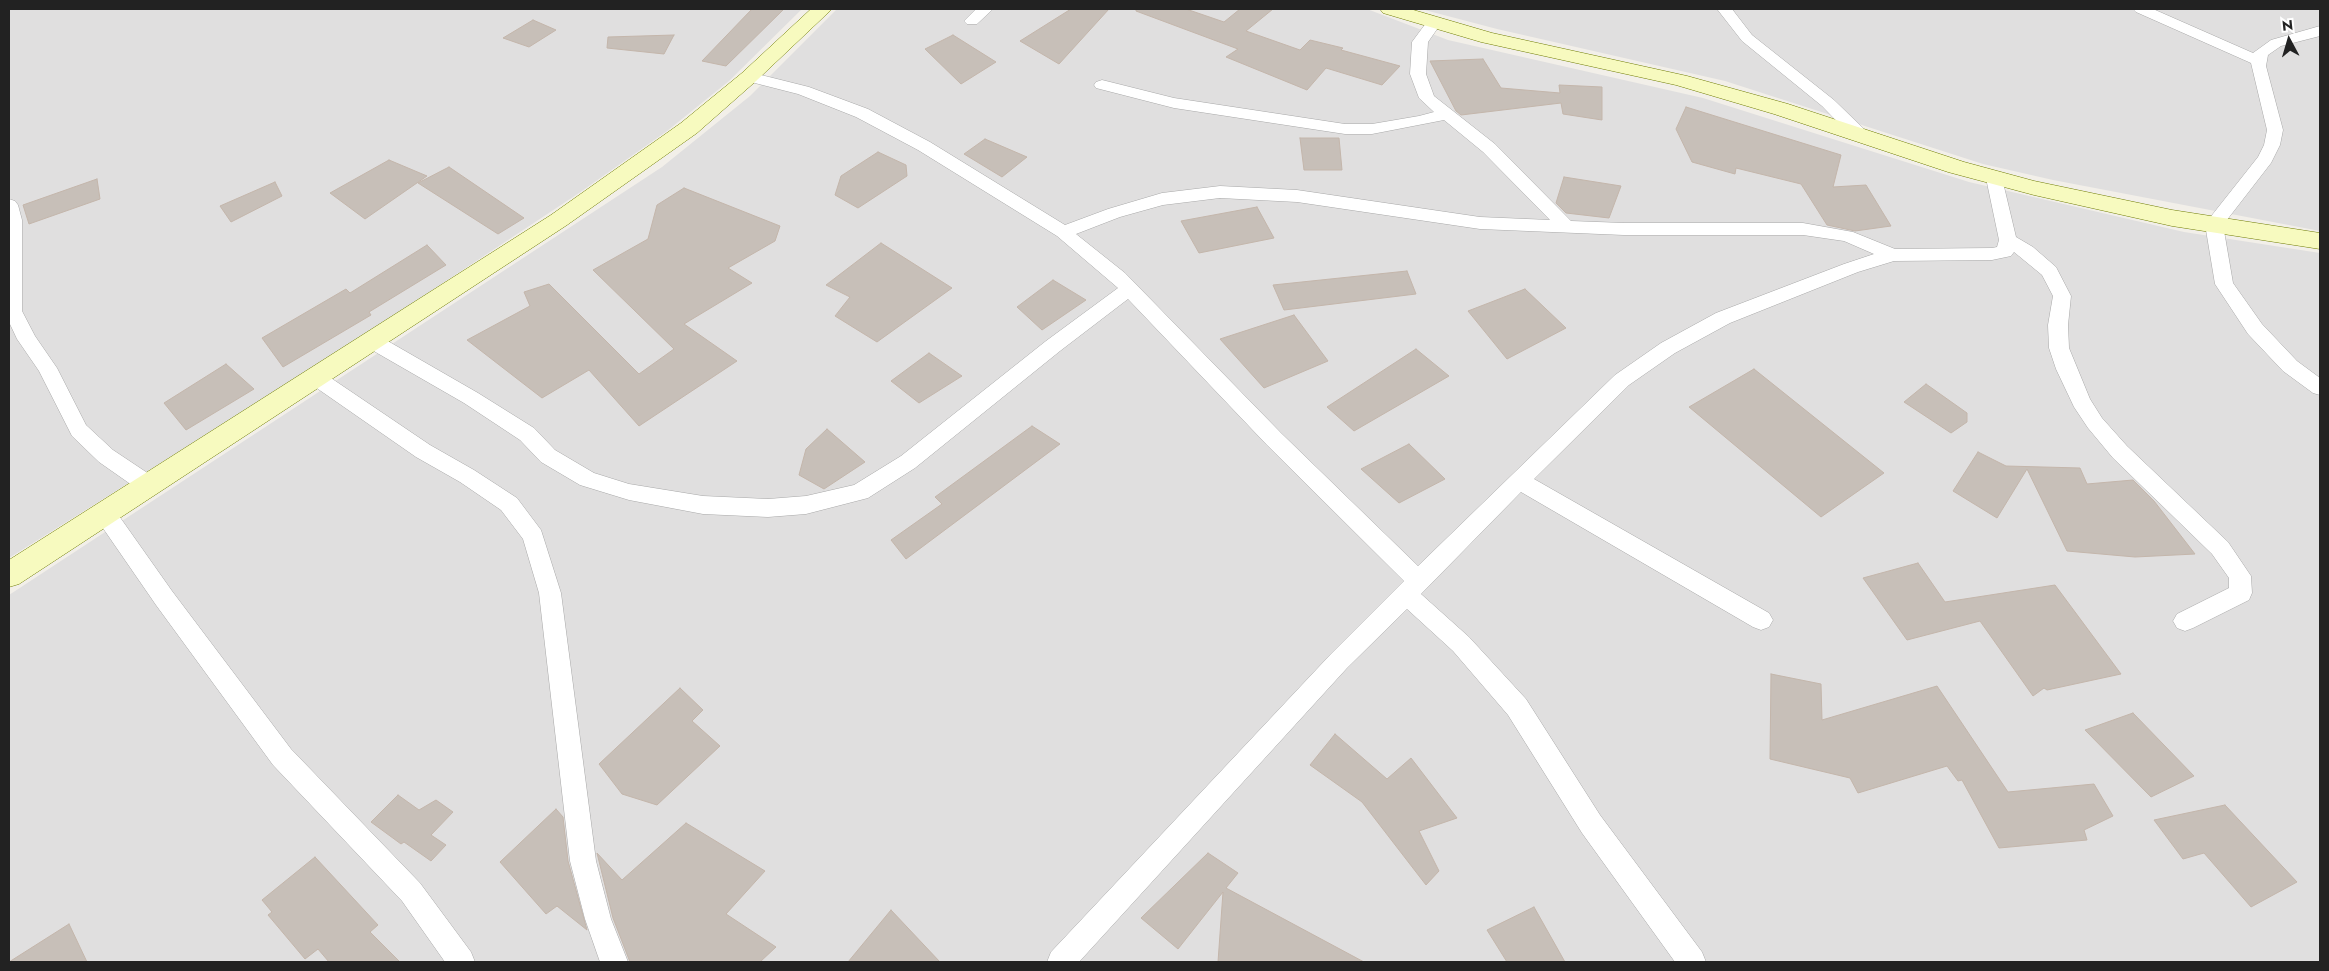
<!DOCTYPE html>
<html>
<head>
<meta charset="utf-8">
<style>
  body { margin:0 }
  #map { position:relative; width:2329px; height:971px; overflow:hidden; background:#f2efe9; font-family:Jost,sans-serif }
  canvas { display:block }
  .frame { position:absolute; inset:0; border:10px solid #222; pointer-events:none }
  .north { position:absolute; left:2264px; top:15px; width:50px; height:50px; -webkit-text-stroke:4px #fff; paint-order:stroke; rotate:354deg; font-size:14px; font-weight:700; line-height:20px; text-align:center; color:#222 }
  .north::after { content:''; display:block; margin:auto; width:18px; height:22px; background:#222; clip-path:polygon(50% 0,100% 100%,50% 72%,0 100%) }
</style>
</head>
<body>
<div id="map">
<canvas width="2329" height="971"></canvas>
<div class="frame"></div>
<div class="north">N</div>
</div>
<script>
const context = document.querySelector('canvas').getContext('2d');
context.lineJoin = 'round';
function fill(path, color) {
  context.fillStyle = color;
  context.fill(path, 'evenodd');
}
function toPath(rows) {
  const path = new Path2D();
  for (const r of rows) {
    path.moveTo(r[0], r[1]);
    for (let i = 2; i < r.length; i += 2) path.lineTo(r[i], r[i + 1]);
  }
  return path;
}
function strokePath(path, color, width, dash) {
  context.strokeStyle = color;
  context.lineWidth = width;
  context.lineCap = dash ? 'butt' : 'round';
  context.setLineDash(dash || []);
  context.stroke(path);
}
const residential = toPath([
  [9,9,802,9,729,81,667,131,579,193,360,338,9,558],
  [837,9,1367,9,1448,40,1703,98,1969,182,2184,232,2320,253,2320,962,9,962,9,595,662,167,750,96],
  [1421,9,2320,9,2320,231,2053,180,1983,164,1725,81,1497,29]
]);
const building = toPath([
  [752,9,784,9,726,66,702,61,752,9],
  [1071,9,1109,9,1059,64,1020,41,1071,9],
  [1136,9,1186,9,1224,22,1240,9,1273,9,1246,31,1300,50,1310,40,1343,48,1341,50,1400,66,1382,85,1326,68,1307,90,1226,57,1238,49,1136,11,1136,9],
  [533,20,556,30,529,47,503,38,533,20],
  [674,35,664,54,607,48,608,37,674,35],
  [953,35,996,62,961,84,925,49,953,35],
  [1483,59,1501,88,1560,93,1559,85,1602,87,1602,120,1563,114,1561,103,1461,115,1456,111,1430,61,1483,59],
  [1686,107,1841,155,1833,187,1866,185,1891,226,1855,231,1827,225,1801,184,1736,168,1735,174,1692,162,1676,129,1686,107],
  [1300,138,1339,138,1342,170,1304,170,1300,138],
  [985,139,1027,157,1002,177,964,154,985,139],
  [878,152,906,165,907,176,858,208,835,195,841,176,878,152],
  [389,160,427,176,365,219,330,193,389,160],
  [449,167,524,218,498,234,418,183,449,167],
  [1564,177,1621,186,1609,218,1566,213,1556,203,1564,177],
  [97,179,100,199,29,224,23,205,97,179],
  [275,182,282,196,231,222,220,206,275,182],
  [684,188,780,226,775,241,728,268,752,283,684,324,737,361,639,426,589,370,542,398,467,340,530,306,524,292,549,284,639,374,674,349,593,270,648,239,657,205,684,188],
  [1257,207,1274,238,1199,253,1181,221,1257,207],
  [881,243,952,288,877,342,835,316,850,297,826,285,881,243],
  [427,245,446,265,369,312,371,315,283,367,262,338,346,289,350,293,427,245],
  [1407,271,1416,294,1284,310,1273,285,1407,271],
  [1053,280,1086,300,1042,330,1017,307,1053,280],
  [1525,289,1566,328,1507,359,1468,311,1525,289],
  [1294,315,1328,361,1264,388,1220,339,1294,315],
  [1416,349,1449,376,1354,431,1327,407,1416,349],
  [929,353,962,376,919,403,891,381,929,353],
  [226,364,254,389,186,430,164,403,226,364],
  [1754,369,1884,473,1821,517,1689,407,1754,369],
  [1926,384,1967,413,1967,422,1951,433,1904,402,1926,384],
  [1032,426,1060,444,906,559,891,540,942,504,935,497,1032,426],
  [827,429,865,462,824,489,799,475,806,449,827,429],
  [1409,444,1445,479,1399,503,1361,469,1409,444],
  [1978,452,2006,466,2080,468,2087,484,2133,480,2154,501,2195,554,2135,557,2067,551,2027,469,1997,518,1953,491,1978,452],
  [1918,563,1945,602,2055,585,2121,674,2047,690,2044,688,2033,696,1980,621,1907,640,1863,578,1918,563],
  [1771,674,1821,684,1822,720,1937,686,2008,792,2094,784,2113,816,2084,830,2087,840,1999,848,1962,780,1958,781,1947,766,1858,793,1850,778,1770,759,1771,674],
  [680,688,703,710,692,721,720,746,657,805,622,794,599,764,680,688],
  [2133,713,2194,776,2151,797,2085,730,2133,713],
  [1335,734,1387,779,1411,758,1457,818,1419,831,1439,871,1426,885,1362,802,1310,765,1335,734],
  [398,795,419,810,436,800,453,812,431,835,446,845,431,861,404,842,401,844,371,822,398,795],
  [2225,805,2297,882,2251,907,2204,853,2183,859,2154,820,2225,805],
  [556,809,563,817,568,861,587,930,557,906,546,914,500,862,556,809],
  [686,823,765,871,726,914,776,947,760,962,630,962,613,918,597,853,622,880,686,823],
  [1208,853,1238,873,1226,888,1364,962,1218,962,1223,892,1178,949,1141,918,1208,853],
  [315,857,378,925,370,932,400,962,329,962,318,949,305,959,268,915,272,912,262,900,315,857],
  [1534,907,1565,962,1507,962,1487,930,1534,907],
  [891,910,940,962,848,962,891,910],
  [69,924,87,962,9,962,69,924]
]);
const street = toPath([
  [976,9,993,9,977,24,967,24,964,21,976,9],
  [1717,9,1732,9,1752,35,1834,100,1865,130,1867,134,1865,138,1853,138,1822,106,1742,41,1717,9],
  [2133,9,2153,9,2253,53,2271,40,2320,26,2320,36,2281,46,2268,55,2266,66,2283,130,2280,145,2271,163,2223,225,2233,283,2262,324,2297,361,2320,378,2320,395,2313,393,2283,371,2248,334,2215,284,2205,224,2258,157,2264,145,2267,130,2251,63,2136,12,2133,9],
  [1434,17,1442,22,1428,42,1426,74,1434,96,1495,144,1571,221,1624,223,1803,223,1853,232,1895,249,1992,248,1997,247,1999,240,1986,178,1989,174,2001,174,2016,237,2033,247,2056,267,2071,296,2068,325,2069,348,2090,399,2102,418,2127,446,2228,542,2251,576,2252,593,2249,600,2193,628,2185,631,2177,628,2173,621,2177,614,2229,588,2229,578,2212,554,2113,458,2088,428,2074,407,2056,369,2049,348,2048,325,2053,296,2042,275,2014,252,2011,256,1992,260,1894,261,1858,272,1730,323,1675,353,1629,385,1534,479,1769,613,1773,620,1769,627,1761,630,1753,627,1521,492,1421,594,1469,637,1526,699,1600,815,1702,952,1706,962,1675,962,1582,833,1508,715,1453,651,1407,609,1347,668,1079,962,1047,962,1051,952,1331,654,1404,581,1267,445,1128,299,1060,351,915,468,868,498,806,514,768,517,703,514,629,500,580,485,541,462,520,440,464,403,365,346,362,341,365,336,372,334,379,336,478,393,534,428,555,450,594,473,629,484,703,496,768,499,806,496,854,485,901,456,1046,341,1118,288,1057,236,918,150,856,117,798,94,743,80,741,77,743,74,749,72,809,87,868,109,930,142,1065,225,1108,209,1162,193,1220,186,1297,190,1480,217,1550,220,1483,152,1444,120,1372,134,1345,134,1174,108,1096,88,1094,85,1096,82,1102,80,1174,98,1345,124,1372,124,1419,116,1434,112,1419,98,1410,74,1412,42,1429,19,1434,17],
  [1220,198,1297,202,1480,229,1624,235,1803,235,1844,241,1874,254,1844,264,1716,313,1661,343,1615,375,1418,566,1281,433,1125,273,1076,234,1120,217,1163,205,1220,198],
  [9,199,15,201,18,205,22,220,22,311,35,336,57,368,86,425,113,450,155,478,158,484,155,490,147,492,139,490,99,462,72,436,39,371,17,339,9,322,9,199],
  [315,370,322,372,430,445,474,470,517,498,541,530,561,593,596,861,611,919,628,962,600,962,585,919,570,861,539,593,523,539,501,510,460,482,416,457,308,382,305,377,308,372,315,370],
  [104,503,112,506,172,591,291,749,420,883,471,952,475,962,445,962,402,901,273,765,156,605,96,518,93,512,96,506,104,503]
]);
const secondary = toPath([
  [811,9,832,9,756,81,697,133,567,225,19,584,9,587,9,560,551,215,681,123,742,73,811,9],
  [1380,9,1410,9,1492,33,1687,76,1788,104,1964,162,2034,181,2172,210,2320,233,2320,249,2172,226,2034,195,1948,172,1774,114,1676,85,1481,42,1383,13,1380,9]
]);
fill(residential, '#e0dfdf');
fill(building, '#c7bfb8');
strokePath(building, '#c4b6ab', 1);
strokePath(street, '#a9a9a9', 1);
strokePath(secondary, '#707d05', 1);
fill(street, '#fff');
fill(secondary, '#f7fabf');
</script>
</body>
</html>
